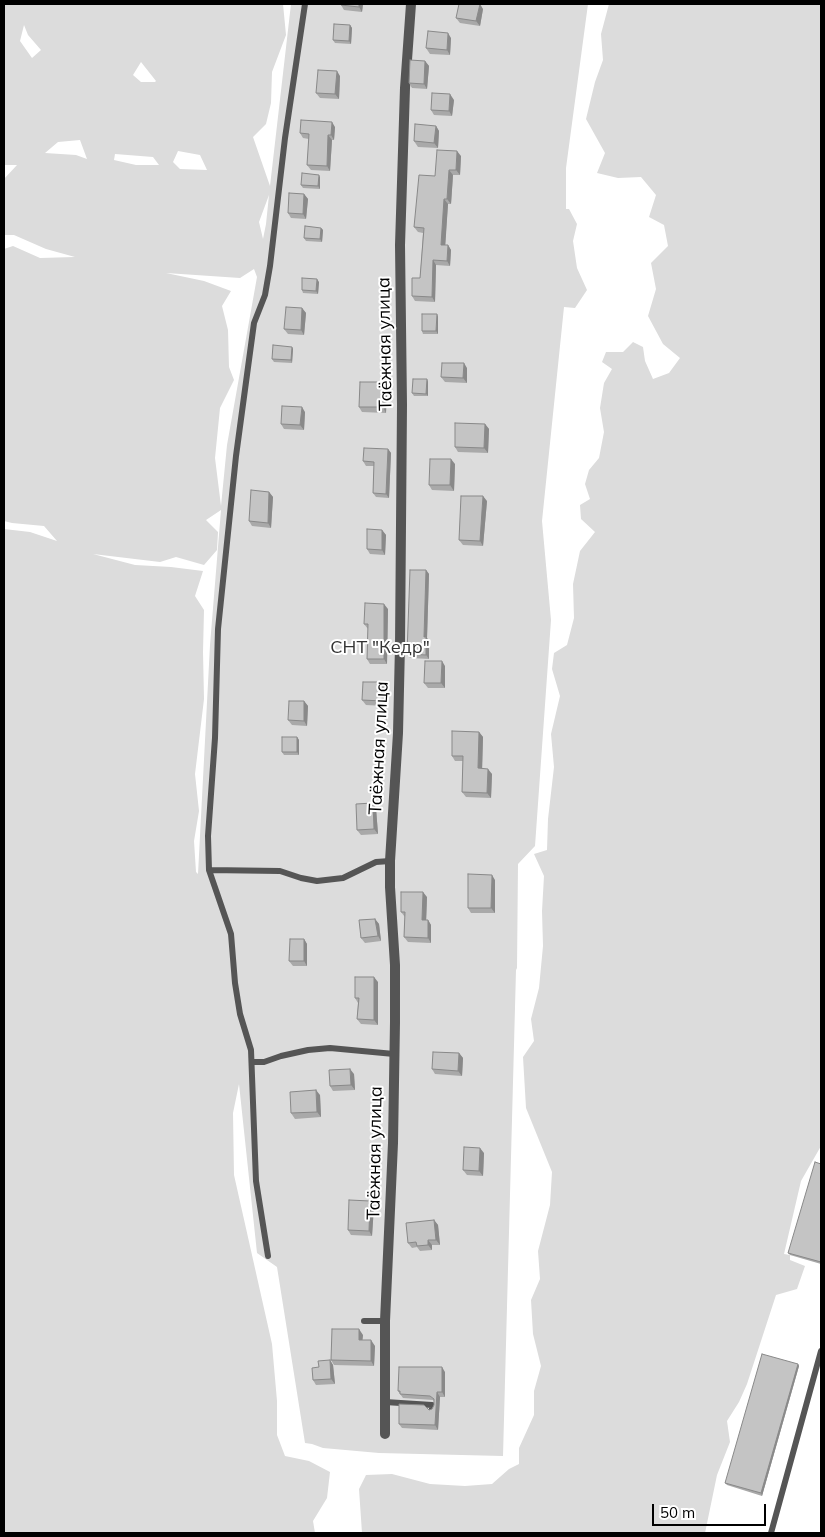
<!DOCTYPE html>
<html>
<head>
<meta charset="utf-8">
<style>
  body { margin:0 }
  #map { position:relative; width:825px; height:1537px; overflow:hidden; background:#fff; font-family:Mulish,sans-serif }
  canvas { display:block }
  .frame { position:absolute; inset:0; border:5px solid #000; pointer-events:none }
  .scale { position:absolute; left:652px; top:1504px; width:114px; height:22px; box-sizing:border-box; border:2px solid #000; border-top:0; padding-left:6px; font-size:15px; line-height:18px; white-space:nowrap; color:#000; -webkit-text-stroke:4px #fff; paint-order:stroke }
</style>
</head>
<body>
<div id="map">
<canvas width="825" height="1537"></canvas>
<div class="frame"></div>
<div class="scale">50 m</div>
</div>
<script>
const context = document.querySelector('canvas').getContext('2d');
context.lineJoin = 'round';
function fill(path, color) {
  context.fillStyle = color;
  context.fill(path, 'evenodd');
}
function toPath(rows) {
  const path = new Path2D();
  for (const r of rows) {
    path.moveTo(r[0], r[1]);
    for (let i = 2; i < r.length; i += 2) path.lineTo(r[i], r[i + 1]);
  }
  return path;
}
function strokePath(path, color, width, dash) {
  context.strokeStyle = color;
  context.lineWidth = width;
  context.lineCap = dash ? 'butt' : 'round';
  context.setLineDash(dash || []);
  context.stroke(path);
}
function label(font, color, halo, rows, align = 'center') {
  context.font = font + ' Mulish,sans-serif';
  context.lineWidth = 4;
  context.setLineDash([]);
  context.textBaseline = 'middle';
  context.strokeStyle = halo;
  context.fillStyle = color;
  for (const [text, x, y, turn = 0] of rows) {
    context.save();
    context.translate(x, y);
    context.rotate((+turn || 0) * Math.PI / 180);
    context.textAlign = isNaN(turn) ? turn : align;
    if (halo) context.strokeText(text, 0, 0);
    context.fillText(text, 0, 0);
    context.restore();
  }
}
const green = toPath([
  [4,4,283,4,286,35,272,72,271,103,266,124,253,137,270,186,291,4,588,4,566,168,566,209,569,209,577,224,573,241,577,268,587,290,575,308,564,307,542,521,551,620,535,846,518,864,517,968,516,970,503,1456,379,1453,323,1448,312,1444,305,1443,277,1267,257,1253,239,1084,233,1113,234,1175,272,1344,277,1401,277,1435,285,1456,309,1461,330,1472,327,1498,313,1521,315,1533,4,1533,4,529,30,532,57,541,44,526,12,523,4,521,4,249,13,246,40,258,75,257,46,249,14,235,4,235,4,179,17,165,4,165],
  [24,25,28,35,41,50,32,58,20,41],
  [141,62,156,81,155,82,141,82,133,75],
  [80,140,87,159,76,155,45,153,58,142],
  [178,151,200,155,207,170,180,169,173,162],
  [115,154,153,157,159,165,136,165,114,160],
  [269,195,266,224,263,239,259,222],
  [254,269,257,277,227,445,221,506,215,458,220,408,234,380,229,367,228,330,222,306,231,291,204,281,166,273,240,278],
  [221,510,210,645,198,874,196,872,194,841,199,811,195,774,204,699,203,652,204,610,195,596,203,571,171,567,135,565,93,554,160,562,176,557,204,565,217,550,218,532,206,520],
  [609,4,821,4,821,1146,801,1181,784,1254,790,1255,790,1260,805,1266,797,1289,776,1295,747,1384,739,1402,727,1421,730,1442,717,1475,705,1533,362,1533,359,1489,366,1475,392,1474,430,1484,465,1486,492,1484,509,1469,519,1464,519,1448,534,1415,534,1391,541,1366,533,1334,531,1300,540,1279,538,1251,550,1205,552,1172,526,1108,523,1057,534,1041,531,1019,539,988,543,946,542,911,544,876,534,854,547,850,548,819,554,767,551,734,560,696,552,669,554,653,567,645,574,618,573,584,580,551,595,532,581,519,580,505,590,499,585,484,589,470,599,458,604,432,600,408,604,383,612,369,602,362,606,352,623,352,633,342,643,347,645,361,653,379,669,373,680,358,663,344,648,316,656,289,651,263,668,246,664,225,649,217,656,195,641,177,618,178,597,173,605,153,586,119,595,82,603,60,601,34]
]);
const service = toPath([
  [209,870,280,871,301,878,317,881,343,878,376,862,390,861],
  [252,1062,264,1062,281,1056,308,1050,330,1048,394,1054],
  [268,1256,256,1181,251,1050,240,1014,235,983,231,934,209,870,208,836,215,738,218,629,236,456,254,323,265,295,270,266,285,138,305,4],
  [364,1321,385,1321],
  [385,1402,432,1405,432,1409],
  [771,1533,821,1351]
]);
const minor = toPath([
  [385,1434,385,1321,393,1143,395,1022,395,965,390,887,390,861,398,733,400,645,402,405,400,245,405,88,411,4]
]);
const wall = toPath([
  [341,4,363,4,362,12,344,10,341,5],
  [483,9,480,26,460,23,456,18],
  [350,25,352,28,351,44,335,43,333,40],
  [451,38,450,55,430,54,426,48],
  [425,61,429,66,427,89,412,88,409,83],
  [340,76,339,99,320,98,316,93],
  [454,100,452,116,434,115,431,110],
  [436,126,439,131,438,148,418,147,414,141],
  [335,127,334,140,332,140,330,171,311,170,307,165,309,139,303,138,300,133],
  [461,156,460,175,453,175,451,204,448,204,445,245,448,245,451,250,450,266,436,265,435,302,415,301,412,296,420,278,423,233,418,232,414,227,435,176],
  [320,177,320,189,303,188,301,185],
  [304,194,308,199,306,219,291,218,288,213],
  [321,228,323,230,322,242,306,241,304,238],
  [319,282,318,294,303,293,302,290],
  [302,308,306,313,304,335,288,334,284,329],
  [437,314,438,317,438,334,423,334,422,331],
  [292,347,293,349,292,363,274,362,272,359],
  [467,368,467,383,445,382,441,377],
  [427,379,428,382,428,396,414,396,412,393],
  [387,388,386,413,362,412,359,407],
  [305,412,304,430,284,429,281,424],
  [485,424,489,429,488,453,458,452,455,447],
  [388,449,391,453,389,498,376,497,373,493,374,466,366,466,363,461],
  [455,464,454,491,432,490,429,485],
  [269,492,273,497,271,528,252,526,249,521],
  [487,501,483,546,463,545,459,540],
  [382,530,386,535,385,555,370,554,367,549],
  [426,570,429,574,427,638,429,641,429,659,410,658,407,654],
  [388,609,387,664,370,664,367,659,368,629,364,624],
  [445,666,445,688,428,688,424,683],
  [386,687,385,706,366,705,362,700],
  [304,701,308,706,307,726,292,725,288,720],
  [479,732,483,737,482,768,492,774,491,798,466,797,462,792,463,761,455,761,452,756],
  [297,737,299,740,299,755,284,755,282,752],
  [376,808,378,834,361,835,357,830],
  [495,880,495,913,471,913,468,908],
  [427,897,426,920,428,920,431,925,431,943,408,942,404,937,405,917,401,912],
  [375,919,379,924,381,941,365,943,361,938],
  [304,939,307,944,307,966,293,966,289,961],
  [378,982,378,1025,361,1024,357,1019,358,1003,355,998],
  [459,1053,463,1058,462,1076,435,1074,432,1069],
  [354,1074,355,1090,333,1091,330,1086],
  [320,1095,321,1117,295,1119,291,1113],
  [484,1153,483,1176,467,1175,463,1170],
  [821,1164,821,1264,790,1255,788,1253],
  [370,1201,374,1206,372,1236,351,1235,348,1230],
  [434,1220,438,1225,440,1245,432,1245,432,1250,420,1251,417,1247,412,1248,408,1243],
  [363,1335,362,1340,375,1346,374,1366,334,1365,331,1360],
  [330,1360,333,1365,335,1384,316,1385,313,1380,319,1367],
  [798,1364,799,1366,762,1496,727,1485,725,1483],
  [445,1372,445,1397,440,1397,438,1430,402,1428,399,1424,432,1409,434,1405,434,1401,433,1400,403,1398,398,1391]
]);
const shadedWall = toPath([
  [359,4,363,4,362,12,359,7],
  [480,4,483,9,480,26,476,21],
  [350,25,352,28,351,44,349,41],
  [448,33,451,38,450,55,447,50],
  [425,61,429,66,427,89,424,84],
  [337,71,340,76,339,99,335,94],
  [450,94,454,100,452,116,449,111],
  [332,122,335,127,334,140,331,135],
  [436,126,439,131,438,148,434,143],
  [328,135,332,140,330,171,327,166],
  [457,151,461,156,460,175,456,170],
  [449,170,453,175,451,204,447,199],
  [319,175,320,177,320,189,318,186],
  [304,194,308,199,306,219,303,214],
  [444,199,448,204,445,250,441,245],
  [321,228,323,230,322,242,320,239],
  [448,245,451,250,450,266,447,261],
  [433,260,436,265,435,302,432,297],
  [317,279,319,282,318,294,316,291],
  [302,308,306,313,304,335,301,330],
  [437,314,438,317,438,334,436,331],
  [292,347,293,349,292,363,291,360],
  [464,363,467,368,467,383,463,378],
  [427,379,428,382,428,396,426,394],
  [384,382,387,388,386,413,383,407],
  [302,407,305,412,304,430,300,425],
  [485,424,489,429,488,453,484,448],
  [388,449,391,453,389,498,386,494],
  [451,459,455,464,454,491,450,485],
  [269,492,273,497,271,528,268,523],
  [483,496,487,501,483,546,480,541],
  [382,530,386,535,385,555,382,550],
  [426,570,429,574,427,638,429,641,429,659,426,655,424,637],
  [384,604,388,609,387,664,384,659],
  [442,661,445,666,445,688,441,683],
  [382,682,386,687,385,706,382,701],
  [304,701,308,706,307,726,304,721],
  [479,732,483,737,482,773,478,768],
  [297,737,299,740,299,755,297,752],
  [488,769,492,774,491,798,487,793],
  [373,803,376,808,378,834,374,829],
  [492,875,495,880,495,913,491,908],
  [423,892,427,897,426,925,422,920],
  [375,919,379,924,381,941,378,936],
  [428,920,431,925,431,943,428,938],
  [304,939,307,944,307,966,304,961],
  [374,977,378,982,378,1025,374,1020],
  [459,1053,463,1058,462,1076,458,1071],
  [350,1069,354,1074,355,1090,351,1085],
  [316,1090,320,1095,321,1117,317,1112],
  [480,1148,484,1153,483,1176,479,1171],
  [370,1201,374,1206,372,1236,369,1231],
  [434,1220,438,1225,440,1245,436,1240],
  [428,1240,432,1245,432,1250,428,1245],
  [359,1329,363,1335,362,1345,359,1340],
  [371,1340,375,1346,374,1366,371,1361],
  [330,1360,333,1365,335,1384,331,1379],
  [798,1364,799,1366,762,1496,761,1493],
  [442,1367,445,1372,445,1397,442,1392],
  [437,1392,440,1397,438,1430,435,1425]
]);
const building = toPath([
  [341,4,359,4,359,7,341,5,341,4],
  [459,4,480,4,476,21,456,18,459,4],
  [334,24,350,25,349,41,333,40,334,24],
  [428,31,448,33,447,50,426,48,428,31],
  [410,60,425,61,424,84,409,83,410,60],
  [318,70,337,71,335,94,316,93,318,70],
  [432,93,450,94,449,111,431,110,432,93],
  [301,120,332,122,331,135,328,135,327,166,307,165,309,134,300,133,301,120],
  [415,124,436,126,434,143,414,141,415,124],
  [437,150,457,151,456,170,449,170,447,199,444,199,441,245,448,245,447,261,433,260,432,297,412,296,412,278,420,278,424,228,414,227,419,175,435,176,437,150],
  [302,173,319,175,318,186,301,185,302,173],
  [289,193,304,194,303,214,288,213,289,193],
  [305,226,321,228,320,239,304,238,305,226],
  [302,278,317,279,316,291,302,290,302,278],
  [286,307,302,308,301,330,284,329,286,307],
  [422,314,437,314,436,331,422,331,422,314],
  [273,345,292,347,291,360,272,359,273,345],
  [442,363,464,363,463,378,441,377,442,363],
  [413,379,427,379,426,394,412,393,413,379],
  [360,382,384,382,383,407,359,407,360,382],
  [282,406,302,407,300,425,281,424,282,406],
  [455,423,485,424,484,448,455,447,455,423],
  [364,448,388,449,386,494,373,493,374,462,363,461,364,448],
  [430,459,451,459,450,485,429,485,430,459],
  [251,490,269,492,268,523,249,521,251,490],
  [461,496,483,496,480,541,459,540,461,496],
  [367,529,382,530,382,550,367,549,367,529],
  [410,570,426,570,424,637,426,637,426,655,407,654,410,570],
  [365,603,384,604,384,659,367,659,368,624,364,624,365,603],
  [425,661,442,661,441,683,424,683,425,661],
  [363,682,382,682,382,701,362,700,363,682],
  [289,701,304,701,304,721,288,720,289,701],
  [452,731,479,732,478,768,488,769,487,793,462,792,463,756,452,756,452,731],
  [282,737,297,737,297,752,282,752,282,737],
  [373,803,374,829,357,830,356,804,373,803],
  [468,874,492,875,491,908,468,908,468,874],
  [401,892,423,892,422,920,428,920,428,938,404,937,405,912,401,912,401,892],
  [375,919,378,936,361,938,359,920,375,919],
  [290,939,304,939,304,961,289,961,290,939],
  [355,977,374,977,374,1020,357,1019,359,998,355,998,355,977],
  [433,1052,459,1053,458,1071,432,1069,433,1052],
  [350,1069,351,1085,330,1086,329,1070,350,1069],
  [316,1090,317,1112,291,1113,290,1092,316,1090],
  [464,1147,480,1148,479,1171,463,1170,464,1147],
  [815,1162,821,1164,821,1262,788,1253,815,1162],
  [349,1200,370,1201,369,1231,348,1230,349,1200],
  [434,1220,436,1240,428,1240,428,1245,417,1246,416,1242,408,1243,406,1223,434,1220],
  [332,1329,359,1329,359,1340,371,1340,371,1361,331,1360,332,1329],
  [762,1354,798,1364,761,1493,725,1483,762,1354],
  [330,1360,331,1379,313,1380,312,1368,319,1367,318,1361,330,1360],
  [399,1367,442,1367,442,1392,437,1392,435,1425,399,1424,399,1404,424,1405,429,1410,432,1409,434,1405,434,1399,430,1396,400,1394,400,1391,398,1391,399,1367]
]);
const streetNames = [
  ["Таёжная улица",385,344,-91],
  ["Таёжная улица",379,748,-87],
  ["Таёжная улица",375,1153,-89]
];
const parkNames = [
  ["СНТ \"Кедр\"",380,648]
];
fill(green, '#dcdcdc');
strokePath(service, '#555', 6);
strokePath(minor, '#555', 10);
fill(wall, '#a9a9a9');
fill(shadedWall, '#898989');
fill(building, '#c4c4c4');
strokePath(building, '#898989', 1);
label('18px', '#000', '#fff', streetNames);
label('18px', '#333', '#fff', parkNames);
</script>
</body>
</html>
